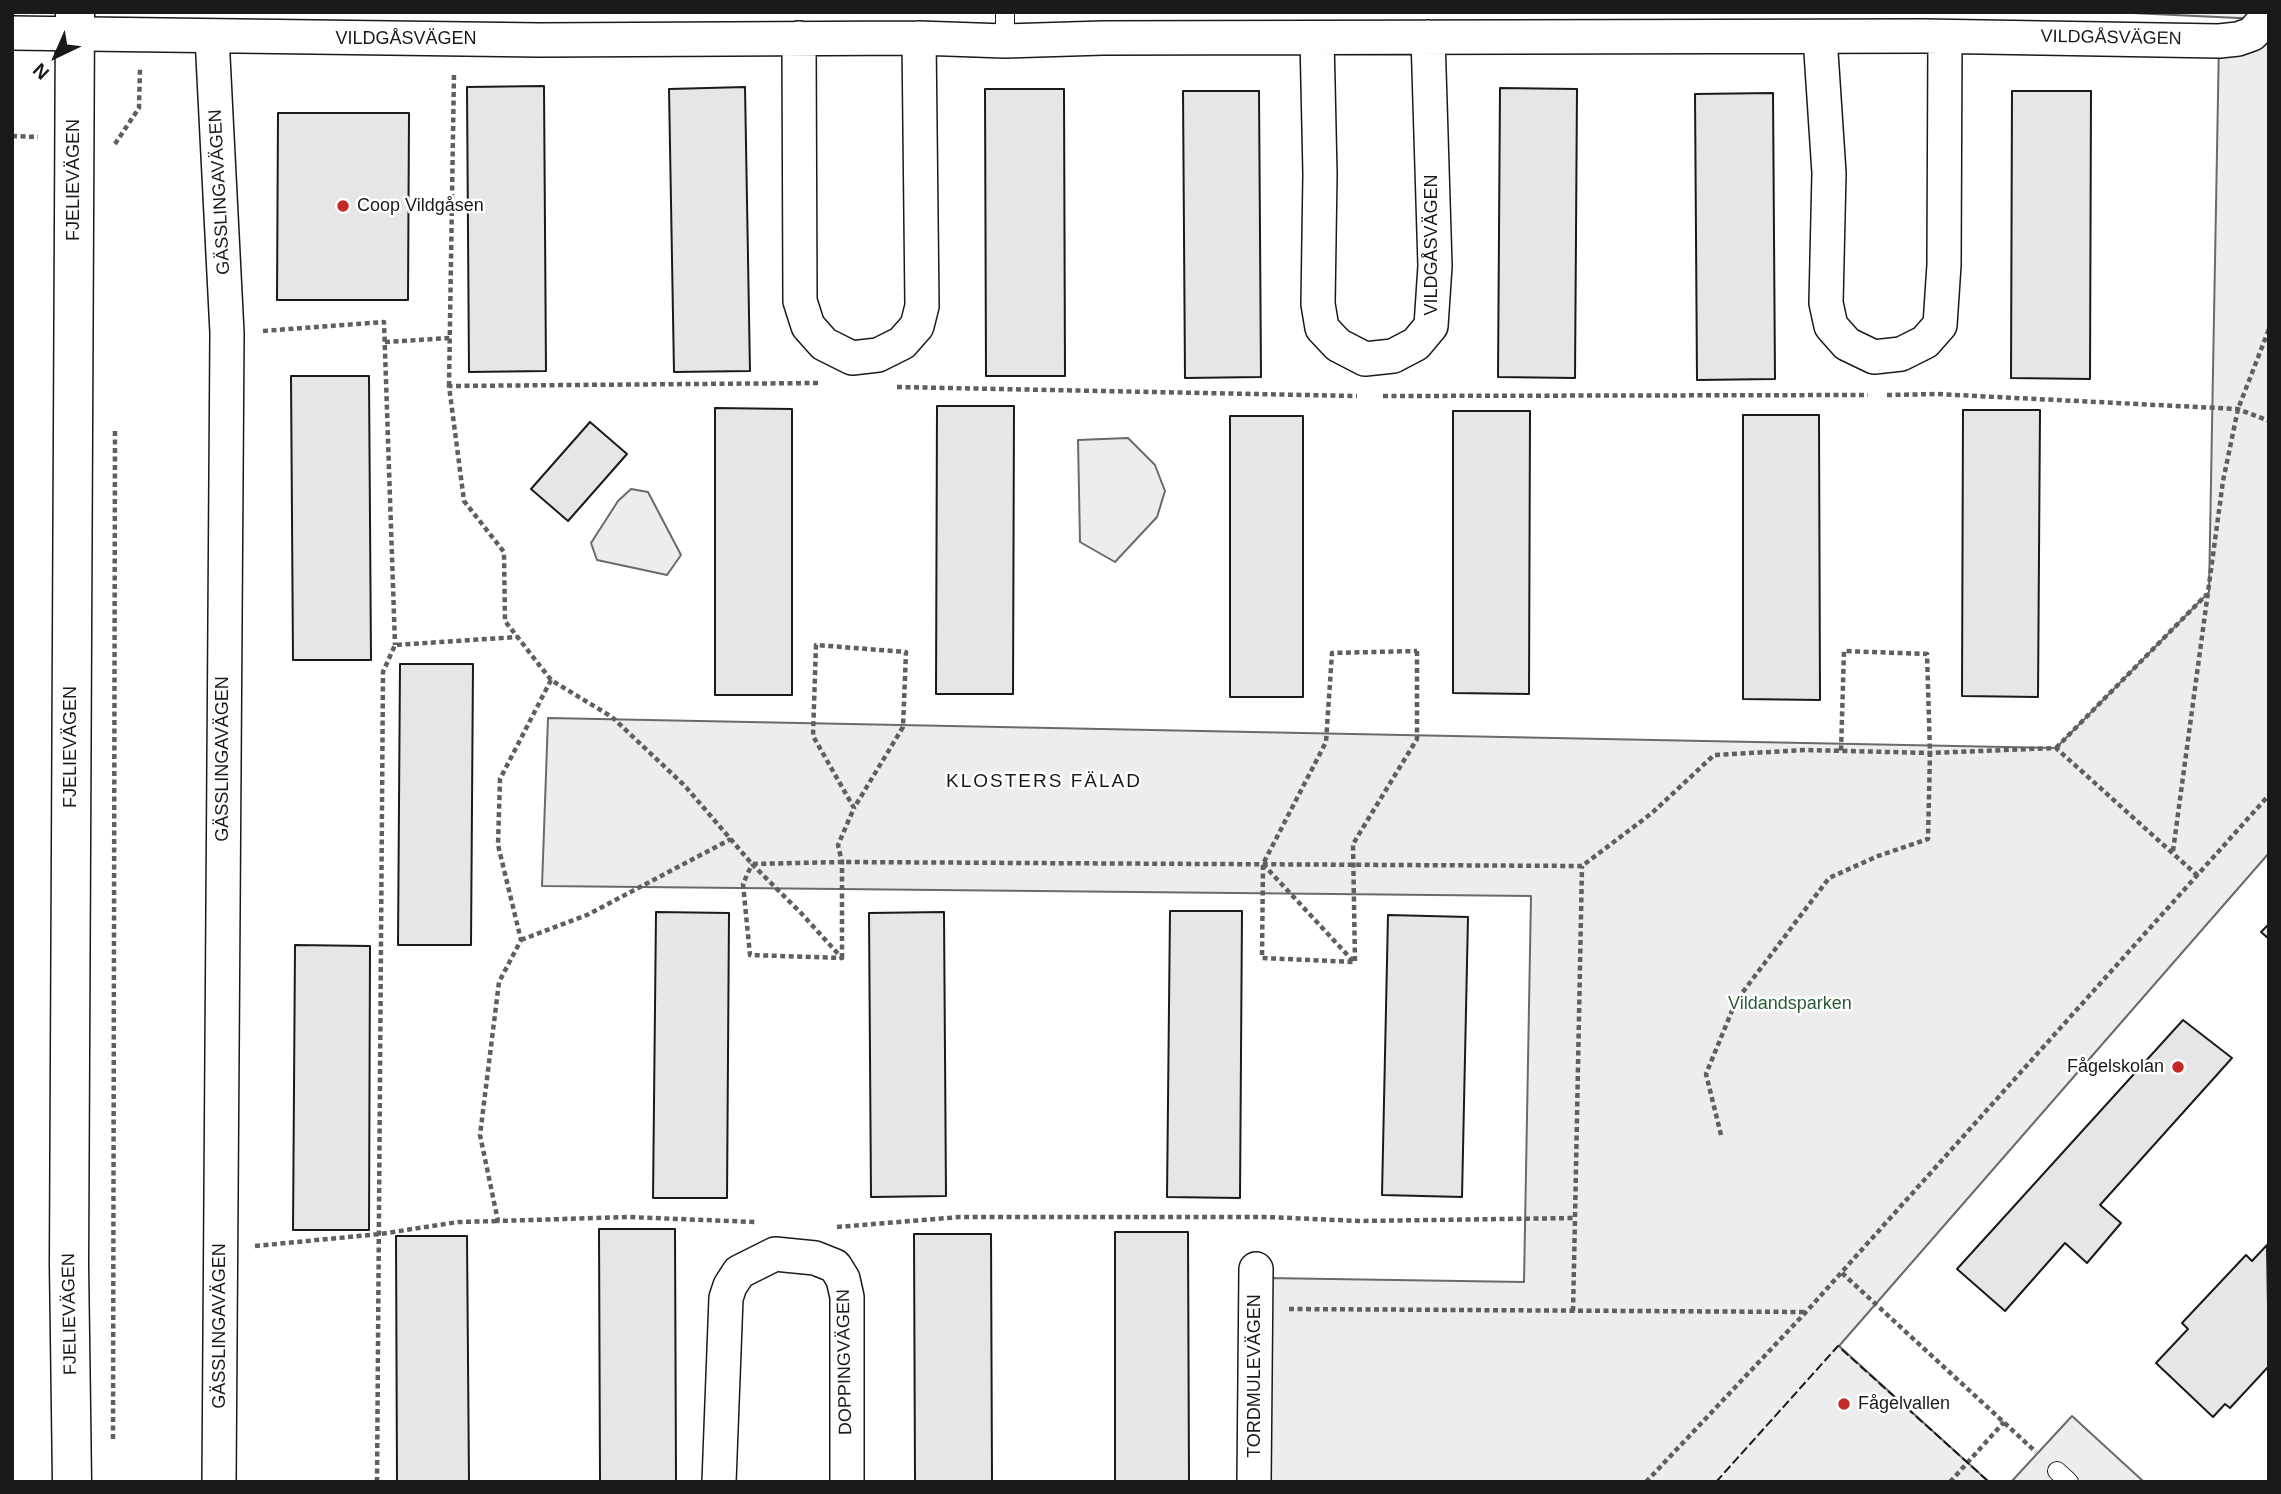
<!DOCTYPE html>
<html>
<head>
<meta charset="utf-8">
<style>
  body { margin:0 }
  #map { position:relative; width:2281px; height:1494px; overflow:hidden; background:#fff; font-family:Arial,sans-serif }
  canvas { display:block }
  .frame { position:absolute; inset:0; border:14px solid #1a1a1a; pointer-events:none }
  .north { position:absolute; left:21px; top:21px; width:70px; height:70px; -webkit-text-stroke:5px #fff; paint-order:stroke; rotate:224deg; font-size:19px; font-weight:700; line-height:28px; text-align:center; color:#1a1a1a }
  .north::after { content:''; display:block; margin:auto; width:24px; height:32px; background:#1a1a1a; clip-path:polygon(50% 0,100% 100%,50% 72%,0 100%) }
</style>
</head>
<body>
<div id="map">
<canvas width="2281" height="1494"></canvas>
<div class="frame"></div>
<div class="north">N</div>
</div>
<script>
const context = document.querySelector('canvas').getContext('2d');
context.lineJoin = 'round';
function fill(path, color) {
  context.fillStyle = color;
  context.fill(path, 'evenodd');
}
function toPath(rows) {
  const path = new Path2D();
  for (const r of rows) {
    path.moveTo(r[0], r[1]);
    for (let i = 2; i < r.length; i += 2) path.lineTo(r[i], r[i + 1]);
  }
  return path;
}
function strokePath(path, color, width, dash) {
  context.strokeStyle = color;
  context.lineWidth = width;
  context.lineCap = dash ? 'butt' : 'round';
  context.setLineDash(dash || []);
  context.stroke(path);
}
function label(font, color, halo, rows, align = 'center') {
  context.font = font + ' Arial,sans-serif';
  context.lineWidth = 5;
  context.setLineDash([]);
  context.textBaseline = 'middle';
  context.strokeStyle = halo;
  context.fillStyle = color;
  for (const [text, x, y, turn = 0] of rows) {
    context.save();
    context.translate(x, y);
    context.rotate((+turn || 0) * Math.PI / 180);
    context.textAlign = isNaN(turn) ? turn : align;
    if (halo) context.strokeText(text, 0, 0);
    context.fillText(text, 0, 0);
    context.restore();
  }
}
const built = toPath([
  [2031,12,2262,12,2259,19,2132,13,2031,12],
  [2269,15,2269,853,1839,1346,1989,1482,1266,1482,1266,1278,1524,1282,1531,896,542,886,548,718,2056,748,2209,592,2219,41,2269,15],
  [1128,438,1155,465,1165,491,1157,517,1115,562,1080,542,1078,440,1128,438],
  [631,489,648,492,681,555,667,575,597,560,591,543,618,501,631,489],
  [2072,1416,2144,1482,2011,1482,2072,1416]
]);
const building = toPath([
  [544,86,546,371,469,372,467,87,544,86],
  [745,87,750,371,674,372,669,89,745,87],
  [1500,88,1577,89,1575,378,1498,377,1500,88],
  [985,89,1064,89,1065,376,986,376,985,89],
  [1183,91,1259,91,1261,377,1185,378,1183,91],
  [2012,91,2091,91,2090,379,2011,378,2012,91],
  [1773,93,1775,379,1697,380,1695,94,1773,93],
  [278,113,409,113,408,300,277,300,278,113],
  [291,376,369,376,371,660,293,660,291,376],
  [937,406,1014,406,1013,694,936,694,937,406],
  [715,408,792,409,792,695,715,695,715,408],
  [1963,410,2040,410,2038,697,1962,696,1963,410],
  [1453,411,1530,411,1529,694,1453,693,1453,411],
  [1743,415,1819,415,1820,700,1743,699,1743,415],
  [1230,416,1303,416,1303,697,1230,697,1230,416],
  [590,422,627,454,568,521,531,489,590,422],
  [400,664,473,664,471,945,398,945,400,664],
  [1170,911,1242,911,1240,1198,1167,1197,1170,911],
  [656,912,729,913,727,1198,653,1198,656,912],
  [944,912,946,1196,871,1197,869,913,944,912],
  [1388,915,1468,917,1462,1197,1382,1195,1388,915],
  [2269,924,2269,939,2261,932,2269,924],
  [295,945,370,946,369,1230,293,1230,295,945],
  [2183,1020,2232,1058,2100,1205,2121,1223,2087,1263,2065,1243,2005,1311,1957,1269,2183,1020],
  [599,1229,675,1229,676,1482,600,1482,599,1229],
  [1115,1232,1188,1232,1189,1482,1115,1482,1115,1232],
  [914,1234,991,1234,992,1482,915,1482,914,1234],
  [396,1236,467,1236,469,1482,397,1482,396,1236],
  [2267,1245,2269,1366,2230,1408,2225,1404,2213,1417,2156,1363,2188,1329,2182,1323,2246,1255,2252,1261,2267,1245]
]);
const path = toPath([
  [12,136,38,137],
  [115,144,139,108,140,69],
  [263,331,384,322,395,645],
  [385,342,450,338],
  [818,383,449,386,464,501,504,552,505,621,551,680,612,717,685,786,752,864,842,862,1582,866,1652,813,1714,755,1806,750,1930,753,2056,748,2198,876],
  [449,386,454,72],
  [897,387,1357,396],
  [1887,395,1936,394,2238,409,2269,421],
  [1383,396,1868,395],
  [1417,651,1417,739,1353,844,1355,962,1262,958,1263,864,1326,742,1332,653,1417,651],
  [551,680,500,779,498,845,521,940,499,982,480,1135,498,1221,628,1217,755,1222],
  [2056,748,2207,594],
  [2173,851,2223,481,2238,409,2269,329],
  [752,864,800,912,842,958,750,955,743,884,752,864],
  [1263,864,1354,962],
  [521,940,587,915,731,839],
  [842,958,842,862,838,845,854,808,813,736,816,645,906,652,903,727,854,808],
  [1721,1135,1706,1074,1736,1001,1829,878,1878,856,1928,839,1930,753,1927,654,1844,651,1841,751],
  [837,1227,960,1217,1267,1217,1359,1221,1575,1218,1582,866],
  [255,1246,380,1234,458,1222,498,1221],
  [1842,1273,2036,1452],
  [1289,1309,1806,1312],
  [1573,1311,1575,1218],
  [113,1439,115,429],
  [377,1482,383,672,395,645,517,637],
  [1646,1482,1806,1312,2269,795],
  [1950,1482,2004,1422]
]);
const service = toPath([
  [1005,12,1005,41],
  [2057,1471,2069,1482]
]);
const minor = toPath([
  [12,33,540,40,919,38,1005,41,1103,38,1924,36,2219,41,2238,39,2252,34,2269,15],
  [212,37,227,333,219,1482],
  [1820,37,1829,173,1826,303,1831,326,1847,344,1874,357,1901,354,1925,342,1940,325,1944,265,1945,37],
  [799,38,800,301,808,326,824,344,852,358,878,355,902,343,917,326,922,306,919,38],
  [1317,38,1320,174,1318,304,1322,328,1338,345,1365,359,1393,356,1416,344,1431,326,1435,266,1428,37],
  [719,1482,726,1298,730,1286,739,1272,775,1254,815,1258,835,1266,843,1279,847,1297,847,1482],
  [1254,1482,1256,1269]
]);
const secondary = toPath([
  [72,1482,69,1264,75,12]
]);
const fence = toPath([
  [1716,1482,1838,1346,1989,1482]
]);
const markers = [
  [343,206,7,"#c62828"],
  [2178,1067,7,"#c62828"],
  [1844,1404,7,"#c62828"]
];
const streetNames = [
  ["VILDGÅSVÄGEN",2111,38,1],
  ["VILDGÅSVÄGEN",406,39],
  ["FJELIEVÄGEN",74,180,-90],
  ["GÄSSLINGAVÄGEN",220,192,-93],
  ["VILDGÅSVÄGEN",1432,245,-90],
  ["FJELIEVÄGEN",71,747,-90],
  ["GÄSSLINGAVÄGEN",223,759,-90],
  ["FJELIEVÄGEN",70,1314,-91],
  ["GÄSSLINGAVÄGEN",220,1326,-90],
  ["DOPPINGVÄGEN",845,1362,-91],
  ["TORDMULEVÄGEN",1255,1376,-90]
];
const poiNames = [
  ["Coop Vildgåsen",357,206],
  ["Fågelskolan",2164,1067,"right"],
  ["Fågelvallen",1858,1404]
];
const parkNames = [
  ["Vildandsparken",1790,1004]
];
const neighbourhoodNames = [
  ["KLOSTERS FÄLAD",1044,782]
];
fill(built, '#ededed');
strokePath(built, '#6a6a6a', 2);
fill(building, '#e6e6e6');
strokePath(building, '#1a1a1a', 2);
strokePath(service, '#1a1a1a', 20);
strokePath(minor, '#1a1a1a', 36);
strokePath(secondary, '#1a1a1a', 41);
strokePath(path, '#5f5f5f', 4.5, [5, 3.5]);
strokePath(service, '#fff', 18);
strokePath(minor, '#fff', 33);
strokePath(secondary, '#fff', 38);
strokePath(fence, '#1a1a1a', 2, [9, 3.5]);
for (const [x, y, r, color] of markers) {
  const dot = new Path2D();
  dot.arc(x, y, r, 0, 2 * Math.PI);
  context.fillStyle = color;
  context.fill(dot);
  strokePath(dot, '#fff', 2.5);
}
label('18px', '#1a1a1a', '#fff', streetNames);
label('18px', '#1a1a1a', '#fff', poiNames, 'left');
label('18px', '#2b5a34', '#fff', parkNames);
context.letterSpacing = '2px';
label('19px', '#1a1a1a', '#fff', neighbourhoodNames);
context.letterSpacing = '0px';
</script>
</body>
</html>
